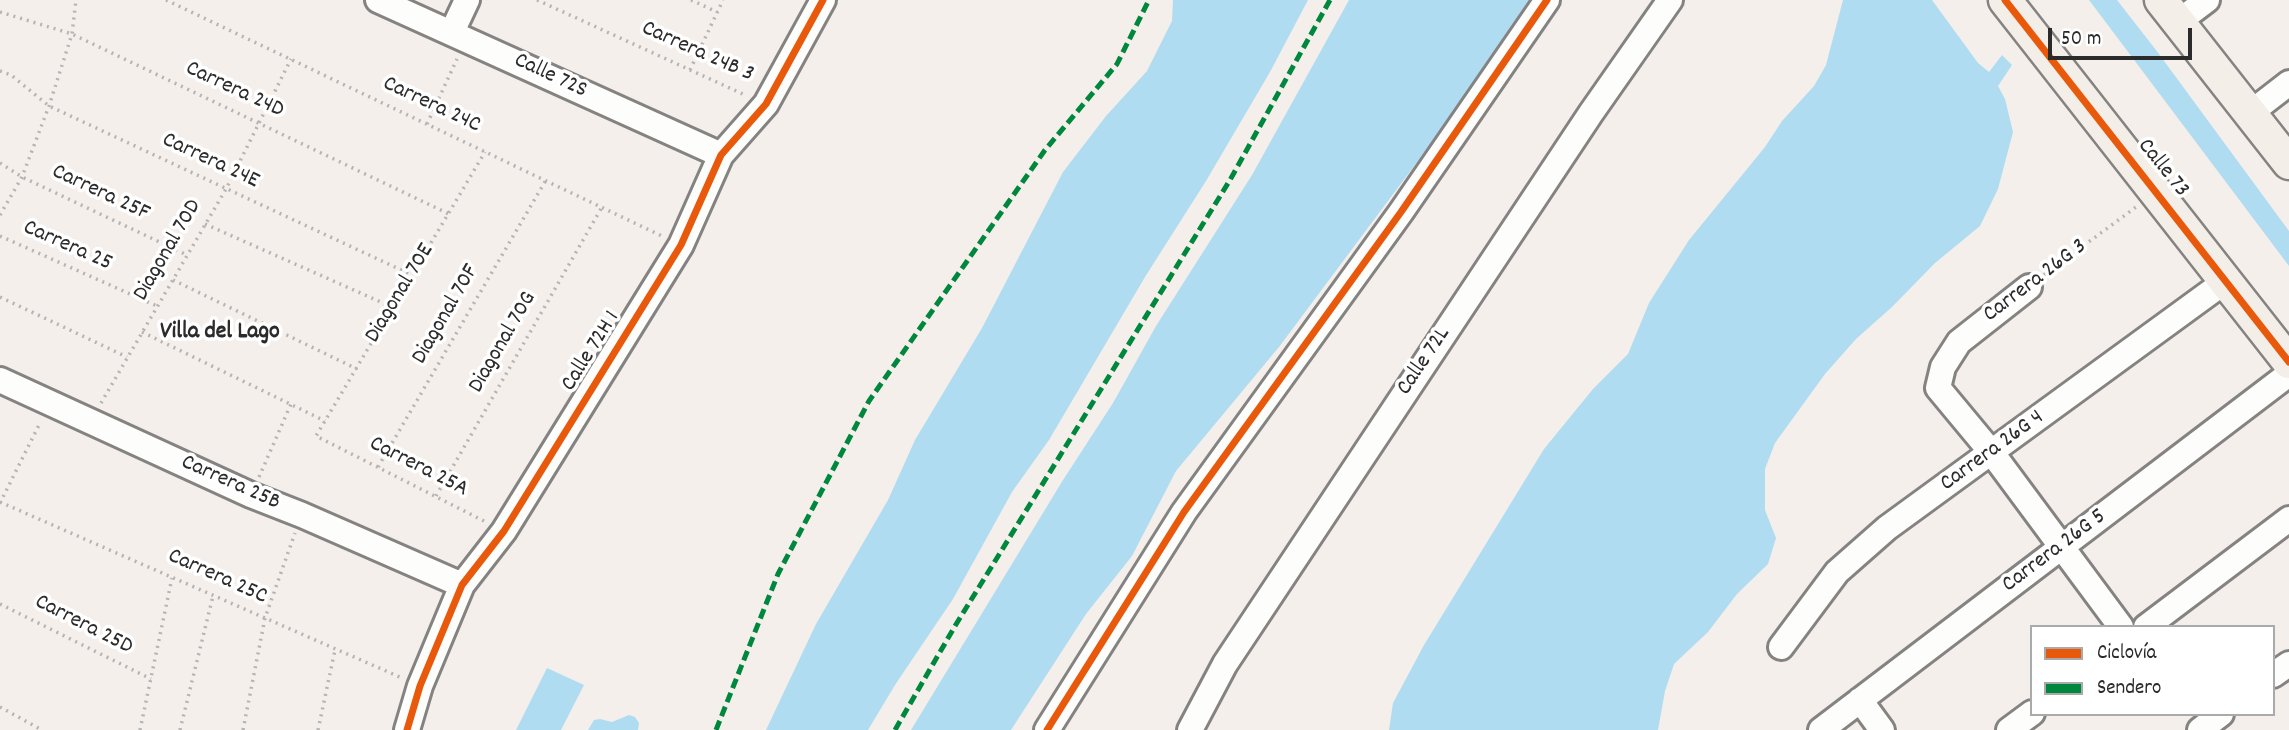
<!DOCTYPE html>
<html>
<head>
<meta charset="utf-8">
<style>
  body { margin:0 }
  #map { position:relative; width:2289px; height:730px; overflow:hidden; background:#f4efea; font-family:Dekko,sans-serif }
  canvas { display:block }
  .legend { position:absolute; left:2030px; top:625px; width:245px; height:91px; box-sizing:border-box; background:#fff; border:2px solid #aaa; margin:0; padding:9px 12px; list-style:none; font-size:21px; color:#2b2b2b }
  .legend li { display:flex; align-items:center; gap:14px; height:35px }
  .legend b { width:35px; border:2px solid #aaa }
  .scale { position:absolute; left:2048px; top:28px; width:144px; height:32px; box-sizing:border-box; border:4px solid #2b2b2b; border-top:0; padding-left:9px; font-size:21px; line-height:24px; white-space:nowrap; color:#2b2b2b; -webkit-text-stroke:5px #fff; paint-order:stroke }
</style>
</head>
<body>
<div id="map">
<canvas width="2289" height="730"></canvas>
<ul class="legend">
<li><b style="height:9px;background:#e8590c"></b>Ciclovía</li>
<li><b style="height:9px;background:#00873e"></b>Sendero</li>
</ul>
<div class="scale">50 m</div>
</div>
<script>
const context = document.querySelector('canvas').getContext('2d');
context.lineJoin = 'round';
function fill(path, color) {
  context.fillStyle = color;
  context.fill(path, 'evenodd');
}
function toPath(rows) {
  const path = new Path2D();
  for (const r of rows) {
    path.moveTo(r[0], r[1]);
    for (let i = 2; i < r.length; i += 2) path.lineTo(r[i], r[i + 1]);
  }
  return path;
}
function strokePath(path, color, width, dash) {
  context.strokeStyle = color;
  context.lineWidth = width;
  context.lineCap = dash ? 'butt' : 'round';
  context.setLineDash(dash || []);
  context.stroke(path);
}
function label(font, color, halo, rows, align = 'center') {
  context.font = font + ' Dekko,sans-serif';
  context.lineWidth = 7;
  context.setLineDash([]);
  context.textBaseline = 'middle';
  context.strokeStyle = halo;
  context.fillStyle = color;
  for (const [text, x, y, turn = 0] of rows) {
    context.save();
    context.translate(x, y);
    context.rotate((+turn || 0) * Math.PI / 180);
    context.textAlign = isNaN(turn) ? turn : align;
    if (halo) context.strokeText(text, 0, 0);
    context.fillText(text, 0, 0);
    context.restore();
  }
}
const water = toPath([
  [1173,0,1308,0,1270,72,1206,181,1145,277,1049,440,1012,492,953,599,895,685,868,730,766,730,816,624,888,500,915,440,982,328,1063,172,1106,116,1147,71,1172,21],
  [1349,0,1538,0,1279,347,1176,471,1132,556,1086,614,1011,730,911,730,1063,480,1113,403,1156,326,1252,175],
  [1843,0,1932,0,1978,63,1989,72,2002,55,2012,65,1998,86,2005,99,2013,132,1998,189,1980,226,1935,263,1892,307,1856,339,1825,374,1775,443,1765,469,1765,510,1776,538,1768,564,1737,594,1708,632,1674,664,1665,691,1658,730,1389,730,1393,703,1424,645,1544,449,1593,389,1628,354,1649,303,1689,240,1765,147,1782,121,1814,86,1826,65],
  [2089,0,2117,0,2156,50,2289,231,2289,266],
  [547,668,584,685,561,730,516,730],
  [629,715,635,717,639,723,638,730,588,730,594,720,600,719,612,722]
]);
const path = toPath([
  [166,0,664,237],
  [537,0,745,95],
  [691,0,717,12],
  [0,12,72,34,449,214],
  [690,70,723,0],
  [0,71,11,75,49,106,412,275],
  [427,124,457,59],
  [0,163,22,177,187,255],
  [0,215,22,177,49,106,72,34,76,0],
  [205,224,392,307],
  [0,236,157,306],
  [2044,275,2136,207],
  [173,280,357,369],
  [0,297,127,357],
  [142,332,325,421],
  [101,403,226,189,291,59],
  [378,467,546,180],
  [259,477,291,404],
  [436,496,602,207],
  [0,502,402,678],
  [0,503,40,423],
  [484,521,316,436,485,152],
  [0,604,151,679],
  [0,707,42,730],
  [140,730,172,578],
  [180,730,213,596],
  [243,730,265,618,295,533],
  [318,730,335,650]
]);
const minor = toPath([
  [378,0,721,155],
  [2178,22,2207,0],
  [452,32,467,0],
  [2249,114,2289,83],
  [2029,287,1959,342,1943,367,1938,388,1992,453,2121,627],
  [0,380,251,495,302,515,462,585],
  [2146,627,2289,519],
  [1781,647,1837,572,1887,528,2227,280],
  [2273,675,2289,664],
  [1860,700,1882,730],
  [407,730,420,686,462,585,504,531,681,245,721,155,766,104,823,0],
  [1047,730,1184,512,1401,212,1547,0],
  [1190,730,1225,664,1591,113,1670,0],
  [1821,730,2289,374],
  [2009,730,2032,713],
  [2200,730,2221,714]
]);
const major = toPath([
  [2005,0,2289,362],
  [2161,0,2289,163]
]);
const quiet = toPath([
  [716,730,778,574,869,401,1045,150,1117,64,1149,0],
  [895,730,955,626,1230,180,1330,0]
]);
const cycleway = toPath([
  [2005,0,2289,362],
  [407,730,420,686,462,585,504,531,681,245,721,155,766,104,823,0],
  [1047,730,1184,512,1401,212,1547,0]
]);
const streetNames = [
  ["Carrera 24B 3",697,53,24],
  ["Calle 72S",550,77,25],
  ["Carrera 24D",234,91,25],
  ["Carrera 24C",431,106,25],
  ["Carrera 24E",210,162,25],
  ["Calle 73",2162,169,51],
  ["Carrera 25F",100,194,25],
  ["Carrera 25",67,247,24],
  ["Diagonal 70D",169,251,-60],
  ["Carrera 26G 3",2036,282,-37],
  ["Diagonal 70E",401,294,-59],
  ["Diagonal 70F",447,315,-60],
  ["Diagonal 70G",504,343,-60],
  ["Calle 72H 1",592,352,-58],
  ["Calle 72L",1425,362,-56],
  ["Carrera 26G 4",1993,452,-36],
  ["Carrera 25A",418,468,27],
  ["Carrera 25B",230,484,24],
  ["Carrera 26G 5",2055,552,-37],
  ["Carrera 25C",217,578,24],
  ["Carrera 25D",83,626,27]
];
const neighbourhoodNames = [
  ["Villa del Lago",220,334]
];
fill(water, '#b0dcf2');
strokePath(minor, '#858381', 30);
strokePath(major, '#858381', 37);
strokePath(path, '#b5b4b4', 3.5, [2, 5]);
strokePath(minor, '#fdfdfc', 24);
strokePath(major, '#f3eee7', 32);
strokePath(quiet, '#00873e', 5, [10, 5]);
strokePath(cycleway, '#e8590c', 7);
label('23px', '#2b2b2b', '#fff', streetNames);
label('bold 24px', '#2b2b2b', '#fff', neighbourhoodNames);
</script>
</body>
</html>
